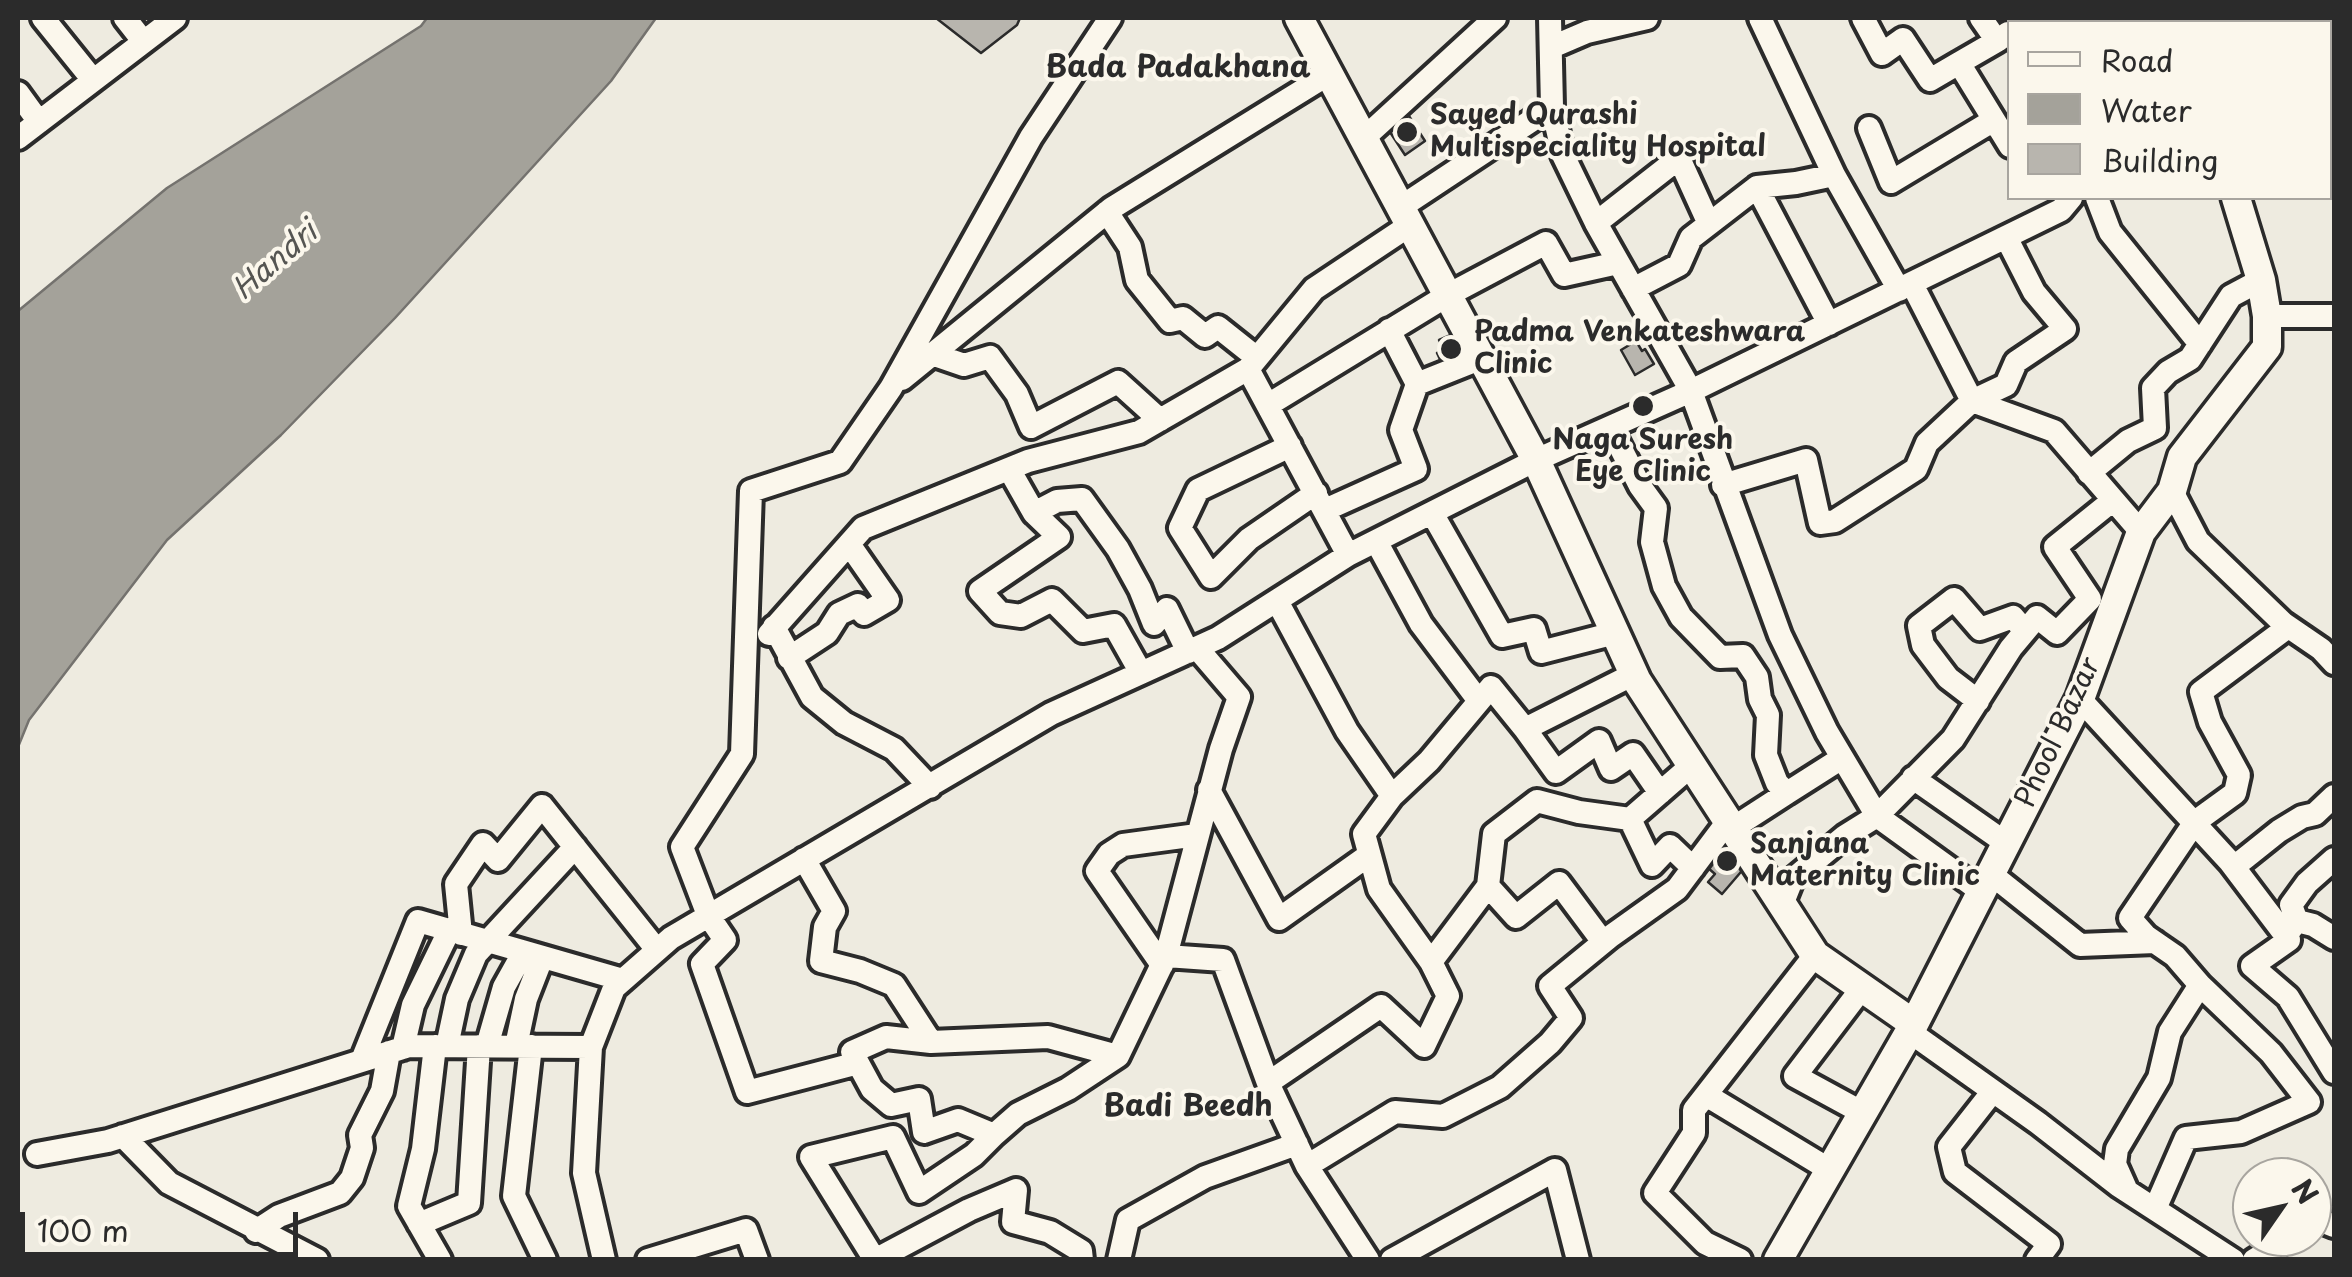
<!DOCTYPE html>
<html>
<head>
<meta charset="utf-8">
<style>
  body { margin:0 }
  #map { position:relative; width:2352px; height:1277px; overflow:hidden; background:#eeebe0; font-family:"Playpen Sans",sans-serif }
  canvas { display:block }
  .frame { position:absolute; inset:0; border:20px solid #2b2b2b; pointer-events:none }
  .legend { position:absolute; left:2007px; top:20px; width:325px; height:180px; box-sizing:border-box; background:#fbf7ec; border:2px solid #a8a59f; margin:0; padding:12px 18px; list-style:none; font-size:30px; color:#2b2b2b }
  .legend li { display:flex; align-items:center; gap:20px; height:50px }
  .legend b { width:50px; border:2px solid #a8a59f }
  .north { position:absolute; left:2232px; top:1157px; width:100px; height:100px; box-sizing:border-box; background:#fbf7ec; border:2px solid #a8a59f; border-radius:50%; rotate:56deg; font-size:28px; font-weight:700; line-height:40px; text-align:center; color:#2b2b2b }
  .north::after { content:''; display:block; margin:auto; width:35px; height:45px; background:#2b2b2b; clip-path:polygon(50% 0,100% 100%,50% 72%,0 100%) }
  .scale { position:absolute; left:20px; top:1212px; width:278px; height:45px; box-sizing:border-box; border:5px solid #2b2b2b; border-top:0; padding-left:12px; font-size:30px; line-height:35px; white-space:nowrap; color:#2b2b2b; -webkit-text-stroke:8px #fbf7ec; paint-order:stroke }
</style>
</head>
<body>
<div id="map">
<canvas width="2352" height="1277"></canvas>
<div class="frame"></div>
<ul class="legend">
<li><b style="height:12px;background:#fbf7ec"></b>Road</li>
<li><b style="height:28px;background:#a4a29a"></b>Water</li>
<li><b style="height:28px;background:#b8b5ae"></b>Building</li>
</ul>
<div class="north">N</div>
<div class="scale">100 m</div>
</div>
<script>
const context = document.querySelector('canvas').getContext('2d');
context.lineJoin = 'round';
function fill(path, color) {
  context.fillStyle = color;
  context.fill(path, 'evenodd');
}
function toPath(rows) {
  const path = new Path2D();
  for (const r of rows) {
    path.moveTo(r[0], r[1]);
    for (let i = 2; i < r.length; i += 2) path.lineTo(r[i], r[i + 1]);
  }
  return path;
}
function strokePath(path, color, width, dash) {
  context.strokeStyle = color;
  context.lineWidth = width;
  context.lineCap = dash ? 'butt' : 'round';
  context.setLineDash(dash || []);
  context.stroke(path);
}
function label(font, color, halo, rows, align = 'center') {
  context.font = font + ' "Playpen Sans",sans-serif';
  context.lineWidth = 8;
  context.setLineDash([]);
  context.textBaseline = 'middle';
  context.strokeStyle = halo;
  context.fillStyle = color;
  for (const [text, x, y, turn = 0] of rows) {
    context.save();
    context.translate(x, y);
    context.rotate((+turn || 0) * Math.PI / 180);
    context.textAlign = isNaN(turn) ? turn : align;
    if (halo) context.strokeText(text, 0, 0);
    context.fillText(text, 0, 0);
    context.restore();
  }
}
const water = toPath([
  [427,18,656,18,611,81,395,318,281,435,167,540,29,720,18,747,18,311,167,188,421,26,427,18]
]);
const building = toPath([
  [936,18,1020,18,1017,25,981,53,936,18],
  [1407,113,1425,141,1405,155,1386,126,1407,113],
  [1453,334,1465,361,1445,370,1437,353,1444,350,1439,340,1453,334],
  [1636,341,1642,351,1645,349,1654,364,1635,375,1621,350,1636,341],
  [1718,841,1746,866,1722,894,1708,882,1715,874,1700,861,1718,841]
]);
const minor = toPath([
  [43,18,93,80],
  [125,18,143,41],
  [1550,18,1552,107,1563,155,1596,223,1691,391,1780,635,1827,732,1877,816,1982,892],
  [1760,18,1834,175],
  [1863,18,1882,54,1903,39,1930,80,1959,63,2010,146],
  [1981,18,1997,41,2008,33],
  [2137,18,2140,22],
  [2178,18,2179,22],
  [2268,18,2269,22],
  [2025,22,2032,18],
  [1552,47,1587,32,1647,18],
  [1959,63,1997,41],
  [18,93,39,122],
  [1869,128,1891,182,1994,120],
  [2330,132,2334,136],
  [18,138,175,18],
  [1364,138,1495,18],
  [1757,187,1796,183,1834,175,1899,290],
  [2097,198,2110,232,2200,344],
  [1401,207,1552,107],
  [1107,212,1130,247,1137,280,1170,321,1183,318,1205,336,1218,327,1257,358],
  [1596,223,1679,158,1709,224],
  [1912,284,1972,401,2054,431,2141,532],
  [1633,289,1679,265,1691,238,1757,187,1829,324],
  [2267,316,2334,316],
  [1389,330,1417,384,1482,358],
  [932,354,964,365,990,357,1017,394,1031,427,1118,382,1160,420],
  [1248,369,1314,289,1410,225],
  [902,379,1112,208,1329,74],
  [1268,405,1448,295,1546,243,1564,275,1618,263],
  [1610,427,1640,486,1656,508,1652,542,1664,586,1681,617,1720,657,1743,656,1757,677,1760,699,1768,715,1766,755,1777,783,1787,793,1842,758],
  [1290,446,1198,490,1180,528,1211,577,1249,539,1316,493],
  [1009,469,1034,513,1057,501,1082,499,1118,549,1140,589,1154,624,1167,609,1188,652],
  [2089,473,2128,441,2155,428,2153,388,2168,372,2190,359,2231,296,2261,280],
  [1723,485,1806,460,1820,523,1835,521,1916,469,1927,443,1972,401,2006,385,2016,362,2065,329,2034,292,2006,237],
  [2172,491,2198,541,2283,623,2321,649,2334,663],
  [1325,510,1416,469,1401,430,1417,384],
  [1034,513,1059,537,980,591,1000,613,1021,616,1052,600,1083,631,1114,625,1141,673],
  [1432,513,1502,636,1534,629,1541,652,1615,633],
  [1376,541,1421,624,1479,701],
  [1277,601,1347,731,1392,796,1429,761,1491,687,1525,729,1634,674],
  [774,627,812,697,844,723,894,749,930,787],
  [769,634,863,528,1028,461,1139,432,1248,369,1348,555],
  [1197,648,1239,697,1221,749,1166,956,1223,960,1268,1083,1307,1166,1395,1112,1443,1116,1500,1087,1550,1043,1571,1018,1550,986,1611,936,1677,889,1728,821],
  [789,658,827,633,839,614,858,605,864,614,888,600,849,544],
  [2080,699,2230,862,2289,940,2252,966,2288,997,2334,1072],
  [1978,701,1948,678,1923,645,1919,626,1954,599,1980,629,2013,617,2025,631],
  [1525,729,1556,772,1599,741,1611,769,1633,754,1660,793],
  [1913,778,2006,843],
  [1209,790,1279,919,1369,855],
  [1392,796,1364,834,1379,889,1431,962,1488,886,1494,834,1537,801,1579,812,1630,819,1692,765],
  [1630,819,1652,865,1670,846,1693,868],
  [1733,828,1787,793],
  [804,859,834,911,825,927,821,961,860,971,894,985,931,1042,1048,1037,1118,1056,1166,956],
  [2234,867,2279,831,2302,817,2315,814,2334,796],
  [1991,874,2080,945,2155,942],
  [1488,886,1516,917,1559,883,1603,942],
  [1782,905,1792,880,1845,836,1877,816,1953,739,2011,648,2037,617,2057,633,2090,599,2055,547,2112,501],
  [2297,921,2291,905,2307,883,2334,859],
  [2288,933,2297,921,2313,925,2334,938],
  [461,934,456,884,483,844,498,860,542,806,657,950],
  [1162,965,1097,871,1109,854,1123,845,1197,835],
  [1862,988,1795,1076,1863,1113],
  [1910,1032,2038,1123,2119,1186,2233,1260],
  [931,1042,886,1037,852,1052,872,1089,891,1105,919,1099,924,1132,958,1120,994,1135,1018,1114,1068,1089,1118,1056],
  [435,1046,423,1149,409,1206,440,1260],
  [447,1046,457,999,476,954,575,847],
  [487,1046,504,987,523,953],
  [516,1046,526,999,542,958],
  [531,1046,514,1196,545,1260],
  [403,1048,413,1005,449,931],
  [362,1060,418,921,623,980],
  [858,1063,747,1092,702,964,725,940,708,915,682,847,742,754,751,491,840,462,891,388,1031,137,1110,18],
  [1268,1083,1381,1006,1424,1046,1448,996,1431,962],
  [1993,1091,1949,1147,1955,1172,2049,1244,2037,1260],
  [1706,1095,1830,1170],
  [123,1136,169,1183,317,1260],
  [37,1154,108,1141,409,1046,591,1047],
  [1307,1166,1368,1260],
  [2127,1191,2115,1164,2117,1149,2159,1078,2170,1032,2200,985,2175,956,2146,936,2130,918,2195,822,2235,793,2239,775,2210,722,2201,692,2288,627],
  [2155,1209,2186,1138,2241,1132,2309,1102,2271,1053,2200,985],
  [419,1224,469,1203,479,1046],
  [2312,1224,2319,1220,2334,1226],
  [256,1231,279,1216,340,1193,352,1178,362,1148,360,1135,382,1091,389,1052],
  [604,1260,584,1173,591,1047,614,988,671,938,1051,714,1218,638,1348,555,1536,460,1691,391,2061,210,2071,198],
  [648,1260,746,1230,757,1260],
  [875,1260,811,1157,893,1137,919,1192,974,1155,994,1135],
  [875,1260,969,1210,1016,1190,1013,1222,1050,1232,1081,1251,1082,1260],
  [1119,1260,1128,1220,1205,1177,1297,1144],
  [1392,1260,1555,1170,1578,1260],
  [1740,1260,1705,1243,1655,1193,1694,1133,1694,1110,1815,955],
  [2254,1260,2291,1237]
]);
const tertiary = toPath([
  [1299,18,1536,460,1637,681,1815,955,1914,1024],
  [2330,28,2334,23],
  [1778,1260,1914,1024,2080,699,2141,532,2172,491,2182,457,2267,347,2267,316,2261,280,2236,198]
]);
const markers = [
  [1407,132,12,"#2b2b2b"],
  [1451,349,12,"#2b2b2b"],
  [1643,406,12,"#2b2b2b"],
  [1727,861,12,"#2b2b2b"]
];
const poiNames = [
  ["Sayed Qurashi",1430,116],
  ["Multispeciality Hospital",1430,148],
  ["Padma Venkateshwara",1474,333],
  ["Clinic",1474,365],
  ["Naga Suresh",1643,441,"center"],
  ["Eye Clinic",1643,473,"center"],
  ["Sanjana",1750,845],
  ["Maternity Clinic",1750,877]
];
const streetNames = [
  ["Phool Bazar",2059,733,-65]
];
const neighbourhoodNames = [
  ["Bada Padakhana",1178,69],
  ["Badi Beedh",1188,1108]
];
const waterNames = [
  ["Handri",276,262,-41]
];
fill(water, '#a4a29a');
strokePath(water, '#74726e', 2.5);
fill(building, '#b8b5ae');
strokePath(building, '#2b2b2b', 2.5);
strokePath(minor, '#2b2b2b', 30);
strokePath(tertiary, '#2b2b2b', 35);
strokePath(minor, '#fbf7ec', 22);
strokePath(tertiary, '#fbf7ec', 28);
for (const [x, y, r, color] of markers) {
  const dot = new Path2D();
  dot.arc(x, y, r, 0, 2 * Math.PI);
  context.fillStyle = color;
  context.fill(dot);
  strokePath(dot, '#fbf7ec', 4);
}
label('bold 28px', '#2b2b2b', '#fbf7ec', poiNames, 'left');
label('28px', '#2b2b2b', '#fbf7ec', streetNames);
label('bold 30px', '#2b2b2b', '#fbf7ec', neighbourhoodNames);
label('italic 30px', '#555552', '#fbf7ec', waterNames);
</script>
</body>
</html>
